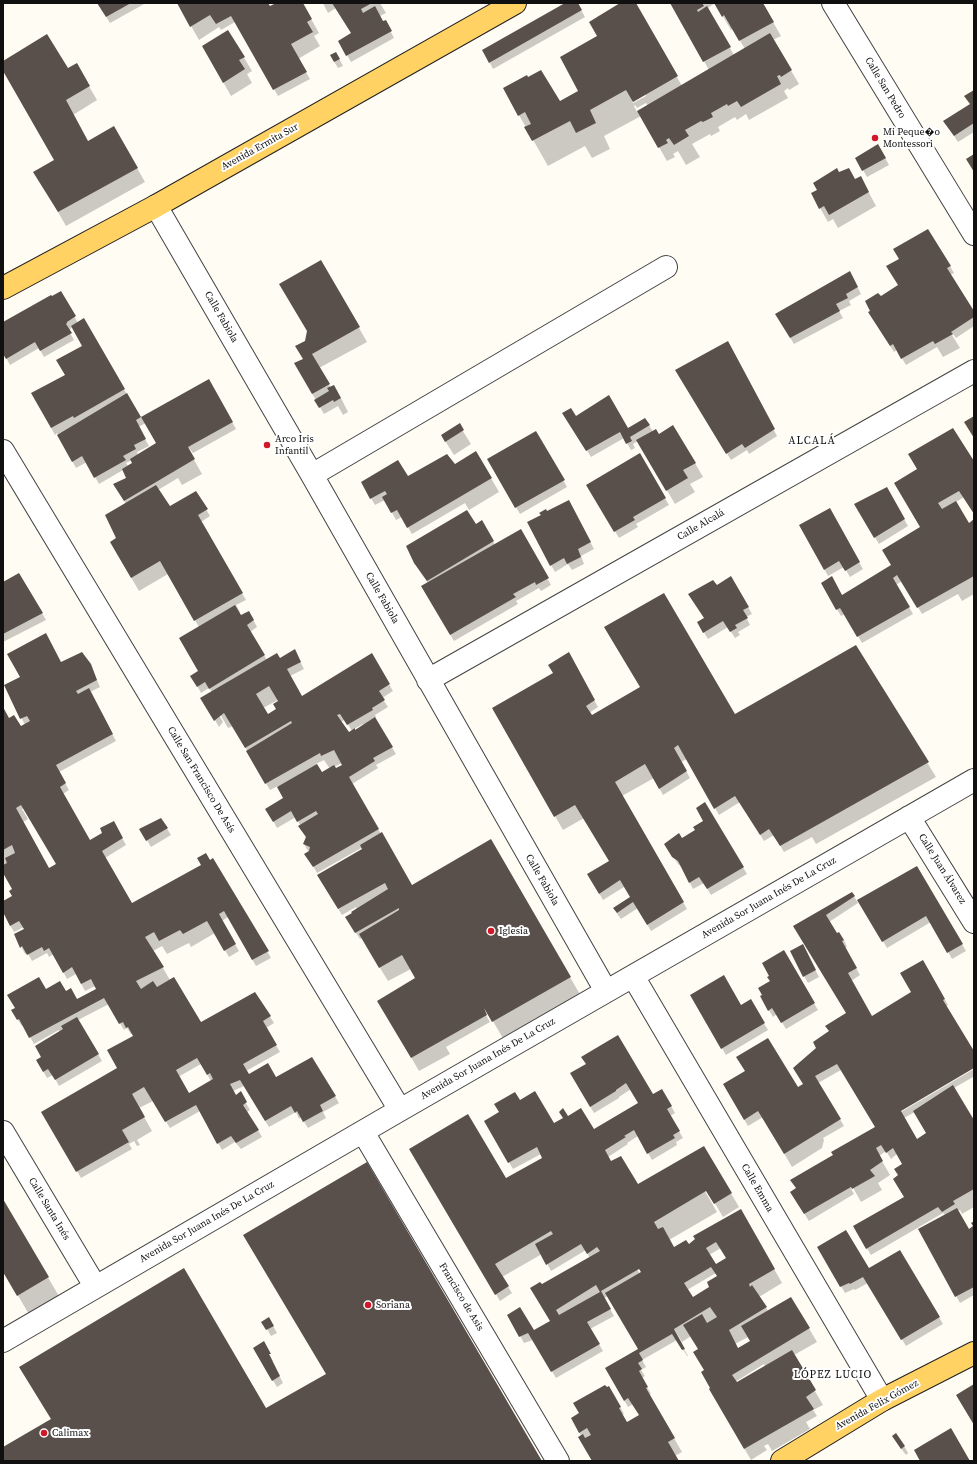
<!DOCTYPE html>
<html>
<head>
<meta charset="utf-8">
<style>
  body { margin:0 }
  #map { position:relative; width:977px; height:1464px; overflow:hidden; background:#fffcf3; font-family:"Source Serif 4",serif }
  canvas { display:block }
  .frame { position:absolute; inset:0; border:4px solid #101010; pointer-events:none }
</style>
</head>
<body>
<div id="map">
<canvas width="977" height="1464"></canvas>
<div class="frame"></div>
</div>
<script>
const context = document.querySelector('canvas').getContext('2d');
context.lineJoin = 'round';
function fill(path, color) {
  context.fillStyle = color;
  context.fill(path, 'evenodd');
}
function toPath(rows) {
  const path = new Path2D();
  for (const r of rows) {
    path.moveTo(r[0], r[1]);
    for (let i = 2; i < r.length; i += 2) path.lineTo(r[i], r[i + 1]);
  }
  return path;
}
function strokePath(path, color, width, dash) {
  context.strokeStyle = color;
  context.lineWidth = width;
  context.lineCap = dash ? 'butt' : 'round';
  context.setLineDash(dash || []);
  context.stroke(path);
}
function label(font, color, halo, rows, align = 'center') {
  context.font = font + ' "Source Serif 4",serif';
  context.lineWidth = 4;
  context.setLineDash([]);
  context.textBaseline = 'middle';
  context.strokeStyle = halo;
  context.fillStyle = color;
  for (const [text, x, y, turn = 0] of rows) {
    context.save();
    context.translate(x, y);
    context.rotate((+turn || 0) * Math.PI / 180);
    context.textAlign = isNaN(turn) ? turn : align;
    if (halo) context.strokeText(text, 0, 0);
    context.fillText(text, 0, 0);
    context.restore();
  }
}
const shadow = toPath([
  [98,3,146,3,110,23],
  [178,3,267,3,270,8,279,3,302,3,319,33,314,36,320,46,298,59,310,79,278,96,235,22,221,30,219,27,199,40],
  [323,3,380,3,386,13,380,16,383,23,385,21,394,38,351,62,339,41,352,34,336,8,328,13],
  [567,3,577,3,585,17,493,69,490,63],
  [622,3,635,3,682,86,709,70,671,3,715,3,708,8,711,13,710,13,734,55,745,49,733,29,731,30,715,3,762,3,781,36,773,40,799,84,789,90,788,88,784,91,788,98,749,120,746,114,737,120,735,117,718,127,720,131,711,136,710,134,692,144,700,157,686,165,678,151,673,154,675,157,667,161,641,116,604,136,610,149,592,158,585,146,548,166,504,89,560,102,579,92,600,43,597,17],
  [645,94,646,96,633,103,632,102],
  [646,103,648,106,637,112,634,106,635,105,637,108],
  [228,31,252,71,247,74,252,83,231,96,203,46],
  [336,53,343,66,338,68,331,56],
  [3,62,68,70,76,64,97,100,73,115,88,142,114,128,145,182,66,226,35,172,55,160,3,69],
  [974,91,974,132,958,142,949,128,971,105],
  [878,145,889,165,867,177,856,158],
  [839,174,855,180,868,191,876,206,838,228,833,219,828,222,812,194],
  [928,230,954,273,950,275,974,313,974,326,956,338,953,334,952,335,960,348,943,357,937,347,906,365,897,350,894,352,873,319,881,298,899,285,900,259],
  [321,261,367,342,319,368,331,388,334,386,342,400,348,412,343,415,338,406,324,414,295,364,304,359,306,341],
  [853,278,861,294,849,301,851,305,839,311,843,318,794,344,776,314],
  [61,293,78,323,83,320,141,418,209,380,236,429,193,453,189,448,188,449,202,474,182,485,178,478,158,490,170,507,196,492,210,516,201,522,246,600,236,605,240,612,239,613,241,616,249,612,257,627,250,632,267,660,298,657,304,669,290,676,302,698,371,655,393,691,382,698,388,707,375,715,376,717,374,718,396,754,376,765,378,768,352,784,490,1022,446,1047,450,1054,419,1071,379,1001,416,979,411,969,388,981,362,938,360,939,350,924,357,909,356,907,342,915,318,876,362,850,363,847,317,873,306,854,310,851,308,851,304,844,306,837,296,817,277,828,267,809,285,798,278,786,270,790,233,726,228,728,220,714,219,715,223,722,219,727,202,698,212,692,209,688,201,693,192,676,200,672,199,627,168,574,139,591,114,548,126,504,115,484,128,478,123,470,99,484,87,462,76,468,57,433,55,435,33,394,66,375,83,347,72,327,69,331,74,340,44,357,39,348,10,365,3,352,3,323],
  [146,423,168,466,138,455,137,452,149,446,138,427],
  [132,460,134,463,128,466,126,463],
  [278,700,279,702,277,710,268,715,263,708],
  [345,720,352,731,348,734,340,722],
  [363,724,364,726,355,731,354,729],
  [324,760,330,769,322,774,316,764],
  [342,763,344,765,336,770,334,767],
  [731,349,777,436,749,454,747,450,731,460,676,370],
  [576,417,627,429,649,425,653,432,659,435,695,463,703,477,690,484,695,492,675,504,638,441,633,444,635,448,631,450,624,438,591,457,567,419],
  [459,425,471,444,454,455,442,436],
  [536,432,567,487,520,514,488,460],
  [476,452,499,492,469,510,465,503,412,534,402,517,396,520,385,500,375,505,362,483,408,477,461,475],
  [639,455,669,505,636,524,638,527,619,538,588,485],
  [974,463,974,513,964,497,956,502,968,524,974,520,974,594,962,601,958,594,922,614,902,581,896,585,913,614,862,643,845,614,841,616,822,584,842,596,892,565,922,527,896,483],
  [886,488,908,526,879,544,855,505],
  [572,508,594,549,581,556,584,564,572,570,568,564,555,572,551,565,547,513],
  [829,510,863,569,850,577,844,567,828,576,801,526],
  [482,521,495,545,521,531,551,585,541,591,539,588,516,601,518,604,454,641,422,587,428,583,419,570],
  [19,574,46,620,3,642,3,583],
  [731,577,752,614,746,617,750,625,738,632,740,635,735,638,728,627,708,639,698,623,705,618,716,586],
  [856,646,936,777,816,844,812,837,784,852,774,835,764,841,740,802,719,815,687,759,681,762,690,778,663,795,654,778,622,796,687,909,651,931,638,908,621,919,618,915,615,909,631,898,624,887,603,900,589,875,610,862,584,818,563,830,493,708,554,673,568,654,598,707,589,713,592,716,739,722],
  [61,664,90,664,100,687,90,692,116,741,59,772,69,790,63,794,90,841,117,829,126,845,105,858,131,904,229,886,271,958,256,966,228,917,222,921,239,951,229,957,215,933,191,947,189,943,167,954,162,946,153,951,170,980,201,1024,255,993,274,1023,266,1028,280,1052,246,1071,248,1075,276,1079,312,1058,339,1103,323,1112,326,1118,308,1128,301,1117,299,1119,296,1112,269,1127,244,1086,233,1091,236,1096,240,1093,250,1110,247,1112,262,1137,241,1149,235,1142,222,1150,200,1111,170,1128,153,1101,139,1108,152,1131,137,1140,140,1145,137,1146,134,1141,129,1144,132,1149,81,1178,43,1112,118,1069,135,1036,133,1033,131,1034,127,1028,124,1030,109,1004,78,1020,102,1061,59,1086,53,1075,47,1078,37,1060,42,1057,60,1032,59,1030,34,1044,23,1025,22,1026,16,1017,45,990,65,992,77,1001,97,989,95,986,85,991,76,974,67,979,54,954,49,957,47,953,32,961,27,952,25,954,15,935,25,930,24,927,14,932,3,912,3,902,13,897,13,890,3,871,3,709,9,719,20,728,25,725,5,685],
  [24,808,57,864,49,869,23,822,28,819,22,809],
  [201,1064,211,1081,189,1095,178,1077],
  [704,803,747,874,711,895,704,883,693,889,682,867,678,864,666,845,682,840,696,830,704,822],
  [161,819,171,835,151,847,141,830],
  [491,841,585,1003,508,1047,414,885],
  [916,867,966,951,952,959,931,922,887,948,859,900],
  [852,893,858,903,829,922,837,934,844,940,847,947,845,948,860,975,851,981,871,1018,913,992,923,961,948,1005,946,1007,974,1052,974,1067,900,1111,901,1112,974,1069,974,1079,973,1077,954,1088,974,1122,974,1207,962,1214,960,1210,958,1211,968,1230,974,1226,974,1295,960,1303,919,1230,945,1215,943,1213,871,1255,854,1227,905,1197,899,1176,903,1164,897,1154,891,1159,886,1151,879,1156,890,1175,878,1183,882,1190,861,1202,833,1152,876,1127,841,1070,818,1083,844,1126,823,1138,824,1140,822,1148,792,1167,763,1117,748,1126,724,1084,798,1088,804,1084,817,1048,847,1014,795,926],
  [915,1112,928,1134,917,1140,904,1118],
  [783,952,818,1010,786,1029,777,1014,773,1017,761,997,771,982],
  [806,952,819,977,808,983,804,976],
  [691,995,741,1006,750,1001,768,1030,726,1055],
  [587,1064,653,1095,662,1090,675,1113,670,1116,683,1138,676,1142,677,1145,652,1160,638,1136,627,1143,628,1144,608,1157,611,1163,637,1185,704,1147,739,1207,723,1217,701,1180,699,1181,717,1212,669,1240,674,1248,689,1245,741,1210,782,1283,759,1297,768,1311,791,1298,817,1342,794,1355,823,1405,813,1410,817,1416,806,1422,810,1429,772,1451,768,1444,764,1446,767,1450,751,1460,710,1389,711,1388,699,1350,691,1336,682,1342,672,1325,671,1326,688,1356,687,1356,677,1340,642,1360,646,1367,641,1370,645,1376,642,1378,651,1394,649,1395,682,1452,675,1456,678,1461,594,1461,572,1418,580,1414,609,1387,624,1414,622,1415,627,1423,640,1415,633,1404,628,1407,606,1368,639,1349,608,1296,604,1298,614,1316,590,1329,603,1351,556,1378,533,1340,524,1343,508,1315,534,1331,551,1321,542,1285,590,1259,586,1250,551,1271,542,1254,502,1277,512,1293,500,1301,411,1149,506,1180,544,1158,541,1154,513,1169,485,1121,519,1101,554,1125,568,1117,594,1130,639,1103,631,1089,619,1097,619,1098,594,1113,571,1074],
  [721,1248,727,1258,715,1265,709,1255],
  [637,1264,642,1273,640,1274,635,1265],
  [716,1273,718,1276,711,1287,692,1298,687,1290],
  [748,1337,751,1342,738,1349,735,1344],
  [764,1364,765,1367,736,1384,735,1382],
  [833,1156,854,1194,809,1221,795,1199],
  [3,1201,63,1303,33,1321,3,1270],
  [818,1247,868,1270,900,1251,943,1324,906,1346,868,1283,855,1290,854,1289,845,1293],
  [269,1319,277,1333,271,1336,263,1322],
  [263,1343,273,1361,272,1361,283,1383,277,1387,254,1348],
  [897,1443,904,1446,908,1453,906,1455]
]);
const building = toPath([
  [97,3,131,3,106,17],
  [177,3,268,3,270,6,276,3,303,3,312,19,307,22,313,32,291,44,307,72,273,90,231,16,216,24,210,15,190,27],
  [332,3,372,3,361,9,363,13,375,6,383,21,386,20,392,31,346,56,338,41,351,33],
  [565,3,578,3,582,10,489,63,482,50],
  [620,3,636,3,678,76,633,102,626,90,590,110,596,123,576,133,570,121,532,141,524,127,531,124,525,112,518,116,503,88,527,75,528,77,541,70,560,101,578,91,560,57,597,36,589,22],
  [670,3,702,3,704,6,697,10,698,12,707,6,731,47,703,62],
  [714,3,763,3,774,22,739,41,724,15,722,17],
  [228,30,245,57,239,60,245,69,223,83,202,46],
  [770,33,792,70,781,77,780,75,777,76,781,84,741,107,737,101,728,106,727,104,711,113,713,117,703,122,701,121,685,130,689,136,674,145,669,138,666,140,668,143,658,148,637,111],
  [47,34,68,68,77,63,90,86,66,100,88,141,114,126,138,168,58,212,33,172,54,160,3,71,3,61],
  [336,52,340,59,334,62,330,55],
  [974,90,974,123,954,136,943,121,970,104,964,96],
  [878,144,886,158,862,171,855,158],
  [974,154,974,172,966,159],
  [837,168,839,172,849,168,855,179,861,176,869,192,829,215,824,206,819,209,811,193,817,190,813,183],
  [928,229,951,266,947,268,974,311,974,317,951,332,953,334,935,344,933,341,901,359,893,344,890,346,868,312,870,311,865,301,878,293,881,296,898,285,886,266,899,259,893,249],
  [321,260,360,327,312,354,330,384,312,394,294,363,303,359,295,346,305,341,307,331,279,284],
  [850,271,858,287,846,294,848,298,836,304,840,311,790,338,775,314],
  [61,291,76,316,67,322,67,323,66,324,72,333,40,351,35,342,6,359,3,354,3,322,51,295,52,296],
  [84,318,125,389,74,418,73,416,51,428,31,393,65,375,56,360,82,346,71,326],
  [728,341,775,429,745,448,742,444,726,454,675,370],
  [209,379,233,422,188,447,195,459,124,501,113,484,126,478,122,469,132,463,130,459,156,443,141,417,136,420,146,439,134,445,136,449,123,456,126,460,94,478,82,456,72,462,57,435,127,393,141,417],
  [334,385,341,398,334,402,333,400,319,408,314,400,329,391,327,388],
  [609,395,628,428,645,418,650,425,630,437,632,441,626,444,620,432,586,451,562,413,571,408,576,416],
  [974,416,974,438,964,422],
  [460,423,464,430,445,442,441,435],
  [673,425,696,463,683,470,688,478,666,491,636,440,656,429,659,434],
  [953,428,974,461,974,514,959,491,938,503,942,509,956,501,969,523,974,519,974,576,917,608,897,575,893,578,910,607,857,637,840,608,836,610,821,583,832,576,842,595,891,565,882,550,920,527,894,483,917,469,908,454],
  [536,431,565,480,515,508,487,459],
  [476,451,492,478,407,528,397,510,391,513,382,497,387,494,385,491,370,499,361,482,398,460,408,476,447,454,455,464],
  [640,453,666,498,633,517,635,520,614,532,586,485],
  [156,485,170,506,196,491,208,509,198,515,243,593,194,621,160,561,131,578,110,542,116,538,105,515],
  [887,487,905,519,874,538,854,504],
  [569,500,591,542,578,549,581,557,567,564,564,558,550,566,527,522,541,515,539,513,546,509,547,511],
  [830,508,860,562,845,571,839,561,824,570,799,525],
  [467,510,476,524,482,520,494,541,427,581,414,563,406,546],
  [521,529,549,578,536,585,535,582,513,594,516,597,450,635,421,586],
  [19,573,43,613,3,634,3,582],
  [731,576,749,607,743,610,748,618,735,625,737,628,730,632,723,621,703,633,697,622,704,618,688,594,713,580,717,585],
  [664,593,735,714,856,645,929,762,780,846,769,829,760,835,735,796,714,809,678,745,674,748,687,771,659,789,645,764,615,782,684,902,647,925,633,902,617,913,613,908,630,897,620,880,599,894,587,874,609,861,575,805,554,817,492,708,553,673,548,665,569,652,595,700,586,706,592,715,640,687,604,627],
  [235,605,241,615,249,611,254,620,247,625,265,655,209,689,205,682,197,687,190,676,198,671,179,638],
  [46,633,61,662,82,652,91,664,97,680,76,691,78,694,89,688,113,734,56,765,66,783,60,787,90,840,102,833,100,828,114,821,123,838,102,851,132,903,201,865,197,858,206,853,210,860,213,858,269,951,252,960,224,911,219,914,236,944,224,951,207,921,183,934,180,930,159,941,154,932,145,937,164,967,136,981,141,989,153,981,157,987,174,977,201,1022,255,992,271,1016,263,1021,277,1045,243,1064,249,1074,268,1063,276,1077,312,1057,336,1096,320,1105,323,1111,303,1122,297,1111,295,1113,291,1106,265,1121,240,1080,230,1084,236,1095,241,1091,247,1102,243,1105,259,1130,236,1143,231,1136,217,1144,196,1105,165,1122,144,1087,132,1094,145,1117,122,1130,129,1142,76,1172,41,1112,117,1068,107,1050,133,1036,128,1027,126,1028,123,1022,119,1024,104,998,29,1038,19,1019,17,1020,11,1010,15,1008,7,995,39,977,46,989,60,981,66,991,71,988,77,999,96,989,91,979,81,984,72,967,63,973,49,948,44,951,42,947,27,955,22,946,20,948,14,934,24,929,19,921,10,926,3,912,3,901,12,896,9,891,12,889,3,873,3,865,7,863,5,858,15,853,12,845,3,850,3,707,9,718,14,715,21,726,30,721,27,716,20,719,4,685,20,677,7,654],
  [21,805,56,864,49,868,16,808],
  [197,1058,207,1075,210,1073,213,1079,189,1093,176,1070],
  [295,649,301,662,287,669,302,696,372,653,390,684,379,691,385,700,372,708,373,710,347,725,340,714,337,715,349,732,355,728,355,730,375,717,393,747,373,758,375,761,349,777,379,829,313,867,304,854,309,851,310,847,303,844,306,837,298,826,318,814,316,811,297,822,291,811,273,822,265,809,283,798,277,787,317,764,322,772,334,765,336,768,342,765,334,750,321,756,320,753,265,784,246,751,292,723,291,721,245,748,224,713,214,721,200,698,277,653,280,658],
  [269,686,278,701,273,704,276,709,268,714,256,694],
  [705,802,744,867,707,889,699,877,689,883,678,861,672,857,664,844,679,833,682,838,695,830,693,827,703,821,696,808],
  [161,818,168,828,146,841,139,829],
  [382,832,412,885,491,839,571,977,492,1022,484,1008,487,1015,411,1058,377,1001,415,978,402,955,379,968,359,934,399,910,399,908,355,933,345,917,352,913,351,912,388,889,385,883,338,909,317,875,362,849,360,845],
  [917,866,963,944,947,953,926,916,882,942,857,900],
  [852,892,855,896,826,915,837,933,839,932,844,940,842,941,857,968,848,973,872,1016,911,992,900,973,923,960,945,999,943,1000,974,1051,974,1068,901,1111,917,1139,926,1133,913,1111,953,1085,974,1120,974,1189,953,1201,955,1204,942,1212,938,1207,866,1249,853,1226,904,1197,893,1179,898,1175,894,1169,902,1164,893,1148,886,1153,881,1145,876,1148,883,1161,870,1170,875,1176,852,1189,851,1187,804,1214,790,1192,796,1188,790,1180,833,1155,831,1152,875,1127,837,1064,815,1076,841,1119,784,1154,758,1111,744,1120,723,1084,745,1071,736,1057,768,1038,798,1087,803,1084,793,1068,816,1048,813,1042,829,1031,825,1026,846,1013,793,926],
  [803,944,816,970,803,977,790,951],
  [784,950,815,1003,781,1023,772,1008,768,1011,760,996,762,995,758,988,770,981,767,977,769,976,762,963],
  [724,975,741,1005,751,999,765,1023,721,1049,690,995],
  [77,1017,99,1054,55,1080,48,1069,43,1072,36,1060,41,1057,35,1046,63,1029,61,1026],
  [618,1035,653,1094,662,1089,672,1106,667,1109,680,1131,673,1135,675,1138,647,1154,634,1130,624,1136,626,1137,605,1150,611,1161,621,1156,638,1184,704,1146,732,1193,714,1204,706,1191,654,1222,658,1229,663,1227,674,1247,686,1240,689,1244,695,1239,693,1236,741,1209,775,1269,749,1284,750,1287,752,1285,767,1307,729,1330,738,1348,750,1341,741,1326,791,1297,810,1328,732,1375,737,1382,792,1350,816,1390,806,1397,814,1409,744,1449,709,1389,710,1388,701,1372,704,1370,693,1352,698,1349,683,1325,702,1314,707,1323,717,1317,710,1307,674,1329,685,1349,682,1350,672,1334,639,1353,643,1360,638,1363,642,1369,639,1371,648,1387,646,1388,675,1438,668,1442,679,1461,592,1461,578,1437,583,1434,585,1438,591,1435,587,1428,579,1433,571,1418,579,1413,573,1403,605,1385,607,1387,609,1386,621,1407,619,1408,627,1422,639,1415,628,1398,624,1401,605,1368,638,1349,605,1293,641,1272,639,1269,601,1291,611,1309,587,1322,600,1344,551,1372,528,1333,519,1337,507,1315,520,1307,534,1330,550,1321,530,1288,540,1282,542,1284,600,1251,597,1247,587,1254,581,1244,546,1265,535,1244,553,1234,551,1231,495,1264,509,1286,495,1295,409,1149,468,1114,506,1178,542,1158,537,1147,508,1163,484,1121,499,1112,494,1104,515,1092,520,1100,535,1091,554,1123,563,1118,559,1112,563,1108,568,1116,581,1108,594,1129,638,1103,626,1083,616,1090,616,1091,590,1107,570,1073,586,1064,581,1057],
  [716,1242,726,1258,716,1264,706,1248],
  [711,1267,717,1276,707,1282,709,1287,693,1297,684,1283],
  [596,1285,600,1292,559,1315,556,1310],
  [367,1162,542,1461,3,1461,3,1447,51,1419,19,1367,184,1268,266,1408,326,1374,243,1235],
  [3,1199,49,1277,17,1296,3,1272],
  [957,1208,969,1229,973,1226,971,1223,974,1221,974,1287,955,1297,918,1229],
  [846,1230,869,1268,900,1250,940,1317,901,1340,863,1277,850,1284,849,1283,840,1287,817,1247],
  [269,1317,274,1326,266,1330,261,1322],
  [264,1341,271,1354,269,1354,280,1376,272,1381,253,1348],
  [974,1384,974,1425,956,1395],
  [951,1428,970,1461,920,1461,914,1450],
  [896,1433,905,1446,901,1449,892,1436]
]);
const minor = toPath([
  [833,3,974,234],
  [156,206,312,475,606,991],
  [3,451,400,1110],
  [312,475,666,267],
  [428,680,974,371],
  [909,817,974,922],
  [633,976,882,1400],
  [3,1132,95,1286],
  [363,1132,558,1461],
  [3,1341,400,1110,974,780]
]);
const major = toPath([
  [3,288,156,206,515,3],
  [782,1461,882,1400,974,1353]
]);
const markers = [
  [875,138,4,"#d01829"],
  [267,445,4,"#d01829"],
  [491,931,4,"#d01829"],
  [368,1305,4,"#d01829"],
  [44,1433,4,"#d01829"]
];
const streetNames = [
  ["Calle San Pedro",885,88,59],
  ["Avenida Ermita Sur",260,147,-29],
  ["Calle Fabiola",221,317,60],
  ["Calle Alcalá",701,525,-30],
  ["Calle Fabiola",382,598,60],
  ["Calle San Francisco De Asís",201,780,59],
  ["Calle Juan Álvarez",942,869,58],
  ["Calle Fabiola",542,880,60],
  ["Avenida Sor Juana Inés De La Cruz",769,898,-30],
  ["Avenida Sor Juana Inés De La Cruz",488,1059,-30],
  ["Calle Emma",757,1188,60],
  ["Calle Santa Inés",49,1209,59],
  ["Avenida Sor Juana Inés De La Cruz",207,1222,-30],
  ["Francisco de Asis",461,1297,59],
  ["Avenida Felix Gómez",877,1405,-29]
];
const poiNames = [
  ["Mi Peque�o",883,132],
  ["Montessori",883,144],
  ["Arco Iris",275,439],
  ["Infantil",275,451],
  ["Iglesia",499,931],
  ["Soriana",376,1305],
  ["Calimax",52,1433]
];
const neighbourhoodNames = [
  ["ALCALÁ",812,441],
  ["LÓPEZ LUCIO",833,1375]
];
fill(shadow, '#0003');
fill(building, '#5a504b');
strokePath(minor, '#434343', 24);
strokePath(major, '#212121', 24);
strokePath(minor, '#fff', 22);
strokePath(major, '#ffd263', 22);
for (const [x, y, r, color] of markers) {
  const dot = new Path2D();
  dot.arc(x, y, r, 0, 2 * Math.PI);
  context.fillStyle = color;
  context.fill(dot);
  strokePath(dot, '#fff', 1.5);
}
label('10px', '#101010', '#fff', streetNames);
label('10px', '#101010', '#fff', poiNames, 'left');
context.letterSpacing = '1px';
label('11px', '#101010', '#fff', neighbourhoodNames);
context.letterSpacing = '0px';
</script>
</body>
</html>
